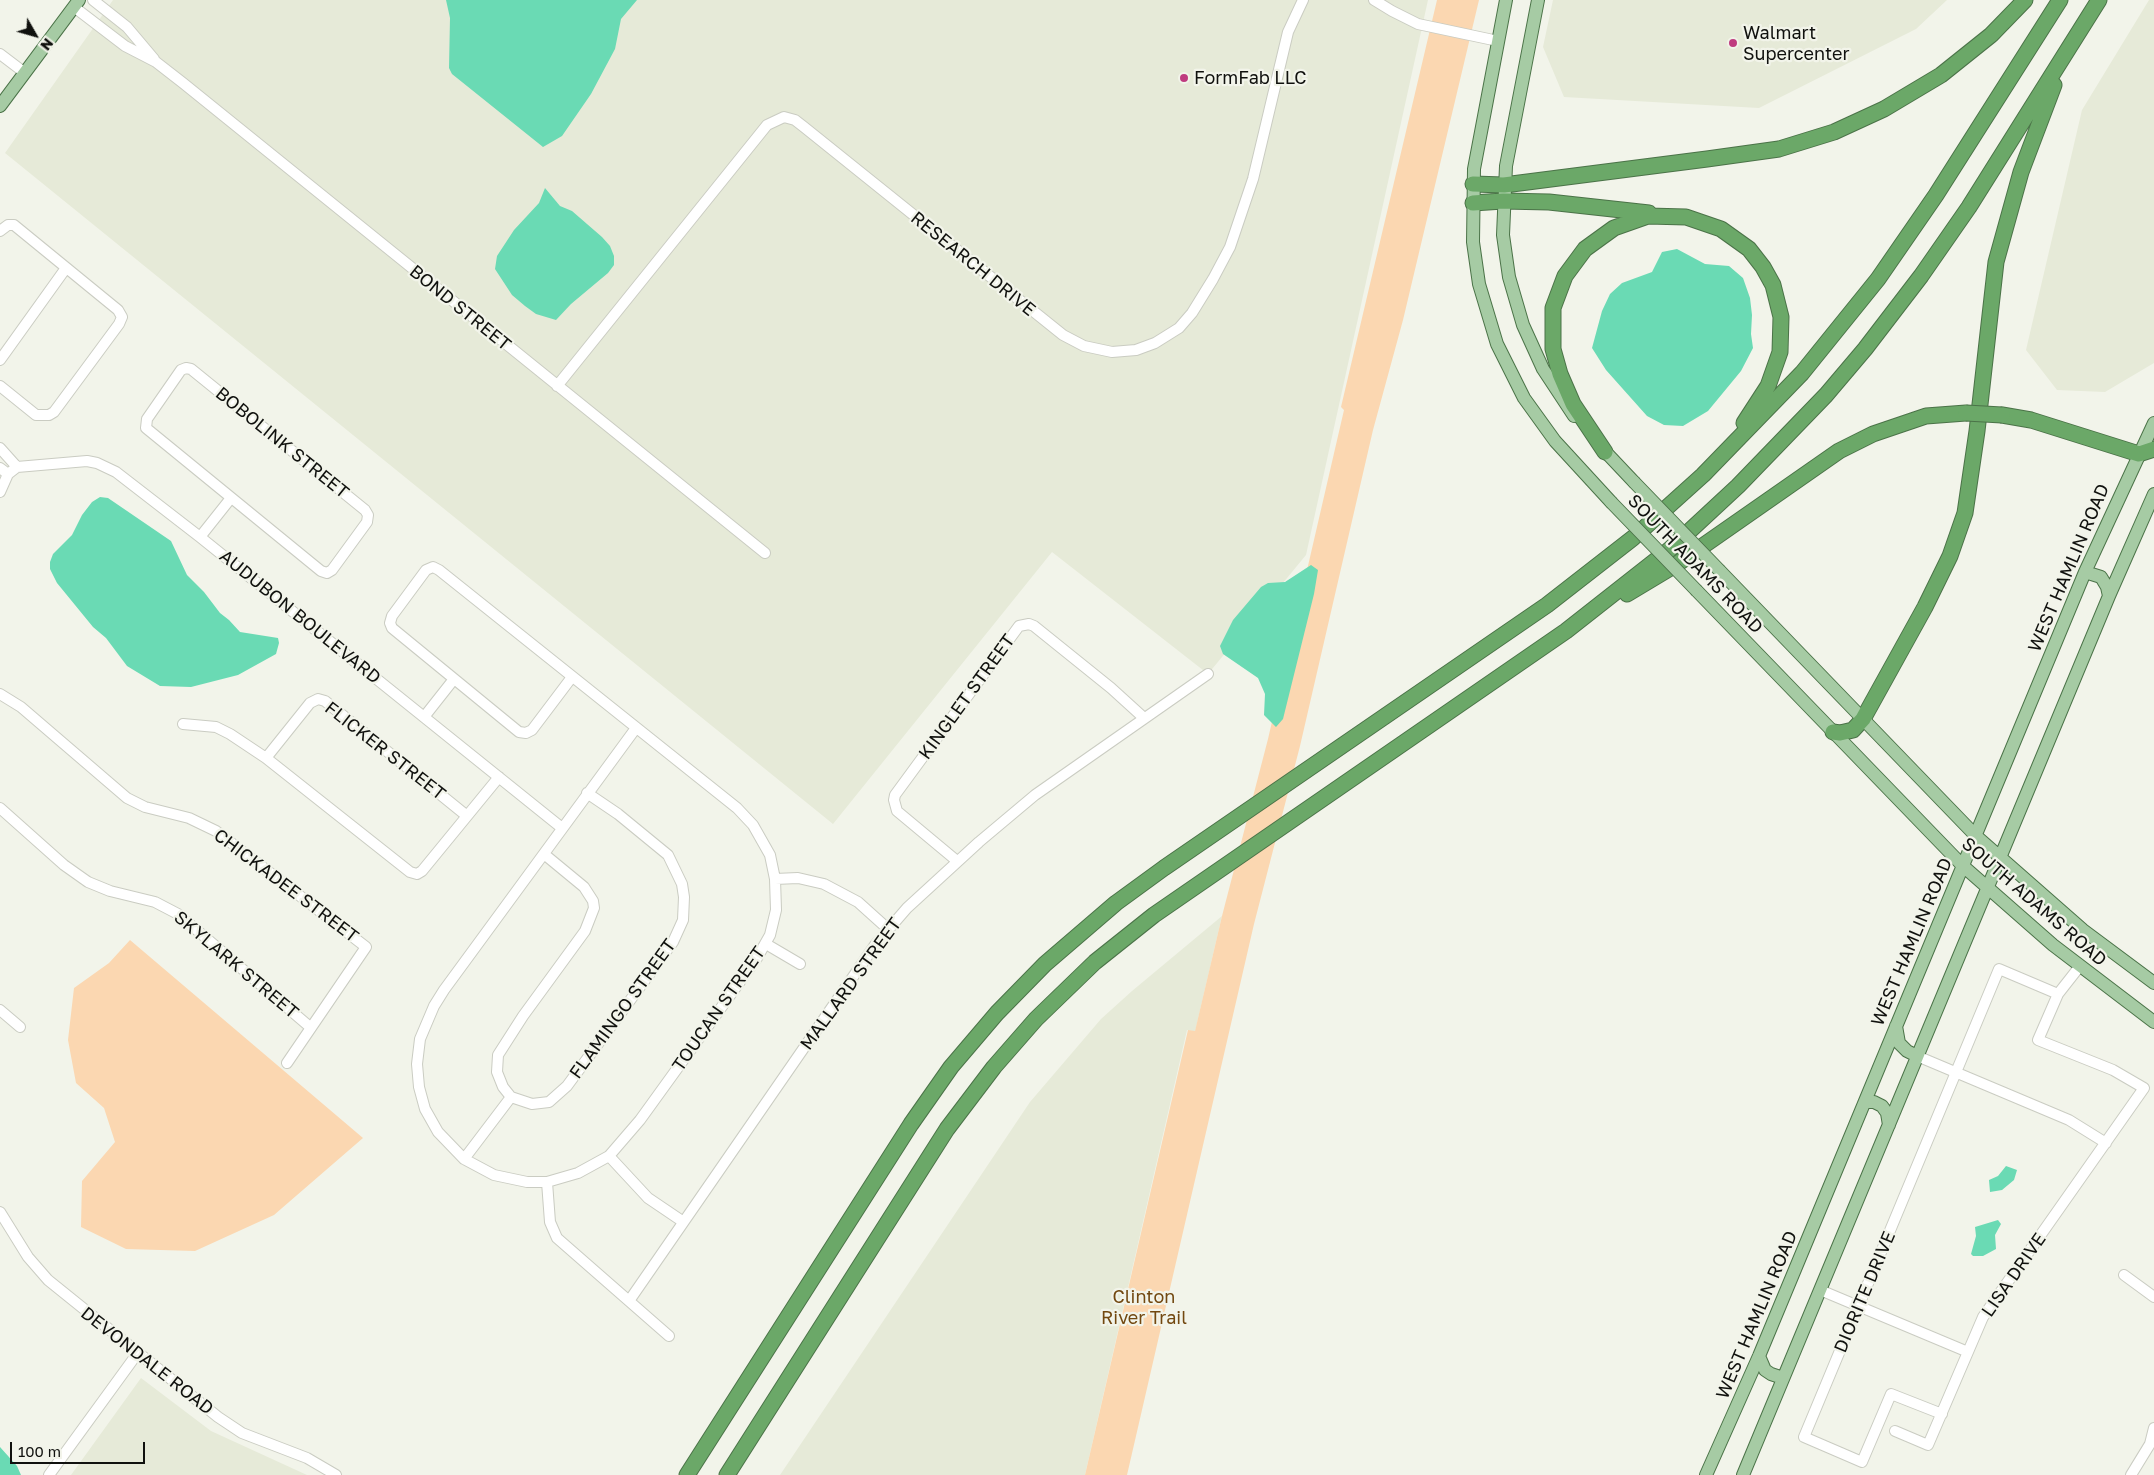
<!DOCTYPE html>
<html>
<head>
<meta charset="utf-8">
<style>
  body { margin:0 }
  #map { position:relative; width:2154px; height:1475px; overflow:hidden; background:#f2f4ea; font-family:"Golos Text",sans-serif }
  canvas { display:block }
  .north { position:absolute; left:10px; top:10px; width:50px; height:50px; -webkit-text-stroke:4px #f2f4ea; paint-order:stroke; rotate:128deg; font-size:14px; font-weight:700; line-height:20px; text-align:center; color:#10110e }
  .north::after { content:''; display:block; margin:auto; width:18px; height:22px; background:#10110e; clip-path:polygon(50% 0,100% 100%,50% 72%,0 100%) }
  .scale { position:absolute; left:10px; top:1442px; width:135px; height:22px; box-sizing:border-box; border:2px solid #10110e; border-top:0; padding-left:6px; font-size:15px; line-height:18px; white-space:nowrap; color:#10110e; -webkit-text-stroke:4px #f2f4ea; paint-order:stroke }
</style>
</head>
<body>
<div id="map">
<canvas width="2154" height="1475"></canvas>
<div class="north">N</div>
<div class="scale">100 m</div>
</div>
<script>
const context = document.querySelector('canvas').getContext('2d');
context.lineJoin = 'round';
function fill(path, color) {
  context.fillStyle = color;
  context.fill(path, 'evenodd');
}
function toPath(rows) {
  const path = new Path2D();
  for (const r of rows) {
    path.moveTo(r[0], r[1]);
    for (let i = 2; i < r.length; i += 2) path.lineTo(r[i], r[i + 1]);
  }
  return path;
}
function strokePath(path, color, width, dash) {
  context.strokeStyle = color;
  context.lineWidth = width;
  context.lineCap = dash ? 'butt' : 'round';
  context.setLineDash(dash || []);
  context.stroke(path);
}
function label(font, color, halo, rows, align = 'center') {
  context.font = font + ' "Golos Text",sans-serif';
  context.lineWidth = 4.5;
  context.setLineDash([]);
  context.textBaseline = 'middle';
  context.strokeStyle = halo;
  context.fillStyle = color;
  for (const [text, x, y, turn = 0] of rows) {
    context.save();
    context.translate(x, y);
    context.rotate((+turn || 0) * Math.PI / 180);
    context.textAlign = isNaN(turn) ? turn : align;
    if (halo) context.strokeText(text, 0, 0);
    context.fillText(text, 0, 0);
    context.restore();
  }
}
const built = toPath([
  [113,0,1428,0,1306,555,1208,674,1052,552,833,824,5,153],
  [1553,0,1947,0,1916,29,1759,108,1564,97,1543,47],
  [2149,0,2154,0,2154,363,2105,392,2057,390,2026,350,2082,110],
  [1222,916,1195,1032,1187,1030,1085,1475,780,1475,1030,1102,1101,1019,1132,991],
  [141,1378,211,1431,307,1475,71,1475]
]);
const green = toPath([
  [1437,0,1479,0,1403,320,1373,430,1300,746,1254,924,1127,1475,1085,1475,1188,1030,1195,1031,1222,916,1268,739,1344,410,1341,407],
  [130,940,363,1138,274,1215,195,1251,126,1249,81,1227,82,1181,115,1142,104,1108,76,1083,68,1040,74,988,109,963]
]);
const water = toPath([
  [446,0,637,0,621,19,615,49,591,94,562,136,543,147,452,74,449,68,450,18],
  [545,188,560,206,572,211,602,237,610,246,614,256,614,265,608,273,571,304,556,320,536,314,525,306,512,295,495,269,497,256,514,230,539,203],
  [1677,249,1705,264,1729,266,1743,278,1750,298,1752,315,1751,334,1753,348,1741,371,1708,411,1683,426,1664,425,1647,416,1606,370,1592,348,1602,311,1610,294,1622,283,1652,272,1662,252],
  [100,497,108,498,171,541,187,575,204,592,220,613,229,620,240,632,278,638,279,643,276,654,238,675,191,687,160,686,127,666,106,638,93,627,57,583,50,569,50,562,53,554,72,535,82,515,92,502],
  [1311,565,1318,570,1314,594,1283,719,1276,727,1264,715,1265,694,1258,678,1223,654,1220,646,1233,620,1261,587,1268,583,1285,582],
  [2006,1166,2017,1170,2014,1180,2002,1190,1990,1192,1989,1180,1998,1176],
  [1998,1220,2001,1224,1995,1235,1996,1249,1983,1256,1973,1256,1971,1254,1976,1236,1975,1227],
  [0,1447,17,1466,21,1475,0,1475]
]);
const minor = toPath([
  [93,0,127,27,154,59],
  [1374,0,1392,11,1418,24,1498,41],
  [74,7,125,46,156,62,183,83,765,553],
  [0,54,25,73],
  [0,231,8,225,14,225,118,310,122,317,119,324,54,412,49,415,36,415,0,386],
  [0,360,66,268],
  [186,368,191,369,365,510,368,515,367,522,332,570,327,573,321,571,146,428,147,419,181,370,186,368],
  [557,386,767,125,784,117,795,120,804,127,1063,335,1084,346,1112,352,1136,350,1155,343,1179,328,1192,313,1213,279,1230,247,1253,179,1288,32,1303,0],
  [0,448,17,467],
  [0,468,8,474],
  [0,492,8,474,17,467,87,461,97,463,116,472,200,537,562,828],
  [200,537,231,498],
  [572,677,532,730,526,733,519,732,392,628,390,623,392,616,426,570,433,567,439,570,737,808,753,825,770,855,775,879,776,910,770,935,757,958,640,1120,609,1156,578,1173,547,1182,527,1182,494,1175,464,1159,438,1132,425,1109,419,1087,417,1064,420,1039,434,1006,444,990,636,728],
  [0,694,21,707,127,798,145,807,189,818,216,831,366,947,287,1063],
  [424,717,454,679],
  [183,724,216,727,230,734,266,758,410,872,417,874,422,871,499,777],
  [266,758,310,703,318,699,325,701,467,816],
  [0,808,64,865,88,882,110,891,155,902,178,914,310,1027],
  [544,854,584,887,593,901,594,908,585,931,523,1016,498,1055,497,1072,503,1087,511,1097,532,1104,549,1102,567,1086,673,942,683,920,684,897,682,884,668,855,618,814,587,793],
  [957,861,897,811,894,800,895,795,1019,626,1029,624,1034,626,1111,688,1144,718],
  [775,879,798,878,824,884,858,902,888,929],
  [766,944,800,964],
  [0,1010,20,1027],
  [1917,1056,2069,1120,2106,1143],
  [609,1156,648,1198,682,1221],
  [464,1159,511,1097],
  [547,1182,550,1222,557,1238,669,1336],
  [0,1212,28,1257,48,1280,218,1417,242,1433,307,1458,336,1475],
  [2124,1275,2154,1297],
  [1820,1290,1968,1352],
  [629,1301,875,945,907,908,979,842,1035,795,1208,674],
  [1942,1414,1891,1394,1862,1462,1804,1437,1999,969,2058,994],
  [1895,1431,1928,1445,1983,1317,2144,1088,2113,1070,2038,1040,2058,994,2080,966],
  [49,1475,137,1354],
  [2131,1475,2150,1444,2154,1428]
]);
const major = toPath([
  [1506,0,1474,169,1473,242,1479,284,1497,344,1524,398,1555,441,1611,502],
  [1538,0,1506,166,1503,235,1509,277,1523,325,1543,369,1574,416],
  [0,106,79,0],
  [1600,446,1634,482],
  [1720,571,1976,836,2083,930,2154,983],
  [2085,572,2101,577,2107,587,2109,596],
  [1697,591,1963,866,2053,945,2154,1022],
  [1896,1026,1899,1043,1907,1051,1917,1056],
  [1865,1102,1874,1102,1882,1106,1887,1113,1889,1125],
  [1759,1356,1765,1370,1771,1374,1783,1378],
  [1706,1475,1759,1356,2085,572,2154,423],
  [1743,1475,2109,596,2154,494]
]);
const highway = toPath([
  [1473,184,1504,185,1707,159,1779,149,1834,132,1884,109,1941,75,1991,35,2025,0],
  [1473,203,1503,201,1549,202,1649,213],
  [2002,415,2031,420,2139,454,2154,449],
  [1605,452,1573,404,1560,374,1553,349,1553,308,1565,276,1585,249,1614,228,1648,216,1686,217,1721,229,1749,249,1763,267,1773,285,1781,317,1780,352,1768,386,1744,423],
  [1627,594,1677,564,1839,451,1873,434,1926,416,1966,413],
  [1833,732,1840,733,1853,730,1863,719,1925,607,1950,556,1965,513,1977,431,1996,262,2021,172,2054,85],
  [687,1475,911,1124,951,1067,997,1013,1045,964,1116,903,1164,868,1547,605,1633,538,1703,475,1802,373,1878,279,1936,195,2060,0],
  [727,1475,947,1129,994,1067,1036,1019,1095,962,1154,915,1566,631,1669,550,1738,486,1826,395,1865,349,1921,276,1969,207,2099,0]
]);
const majorBridge = toPath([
  [1634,482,1720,571],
  [1611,502,1697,591]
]);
const highwayBridge = toPath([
  [1966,413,2002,415]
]);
const markers = [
  [1733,43,5,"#bf3b7f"],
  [1184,78,5,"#bf3b7f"]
];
const poiNames = [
  ["Walmart",1743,33],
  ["Supercenter",1743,54],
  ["FormFab LLC",1194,78]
];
const streetNames = [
  ["RESEARCH DRIVE",973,264,39],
  ["BOND STREET",460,308,39],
  ["BOBOLINK STREET",282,443,39],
  ["SOUTH ADAMS ROAD",1695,564,46],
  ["WEST HAMLIN ROAD",2069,568,-67],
  ["AUDUBON BOULEVARD",300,617,39],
  ["KINGLET STREET",967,697,-54],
  ["FLICKER STREET",385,751,38],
  ["CHICKADEE STREET",286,886,37],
  ["SOUTH ADAMS ROAD",2034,902,41],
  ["WEST HAMLIN ROAD",1912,942,-67],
  ["SKYLARK STREET",236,965,40],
  ["MALLARD STREET",851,984,-54],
  ["FLAMINGO STREET",623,1009,-54],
  ["TOUCAN STREET",719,1009,-55],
  ["LISA DRIVE",2014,1275,-55],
  ["DIORITE DRIVE",1865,1292,-67],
  ["WEST HAMLIN ROAD",1757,1315,-67],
  ["DEVONDALE ROAD",147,1361,38]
];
const parkNames = [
  ["Clinton",1144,1297],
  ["River Trail",1144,1318]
];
fill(built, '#e6ead8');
fill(green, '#fbd7b1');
fill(water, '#6adab4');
strokePath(minor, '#caccc2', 12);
strokePath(major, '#4b7348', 14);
strokePath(highway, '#4b7348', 17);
strokePath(minor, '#fff', 10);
strokePath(major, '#a6cba4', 12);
strokePath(highway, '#6ba868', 15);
strokePath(majorBridge, '#4b7348', 14, []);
strokePath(highwayBridge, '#4b7348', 17, []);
strokePath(majorBridge, '#a6cba4', 12);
strokePath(highwayBridge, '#6ba868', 15);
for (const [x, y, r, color] of markers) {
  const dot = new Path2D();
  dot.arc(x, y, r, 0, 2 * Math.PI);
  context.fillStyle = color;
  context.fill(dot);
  strokePath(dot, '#f2f4ea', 2);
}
label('18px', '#10110e', '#f2f4ea', poiNames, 'left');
label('18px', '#10110e', '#f2f4ea', streetNames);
label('18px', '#724810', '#f2f4ea', parkNames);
</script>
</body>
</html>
